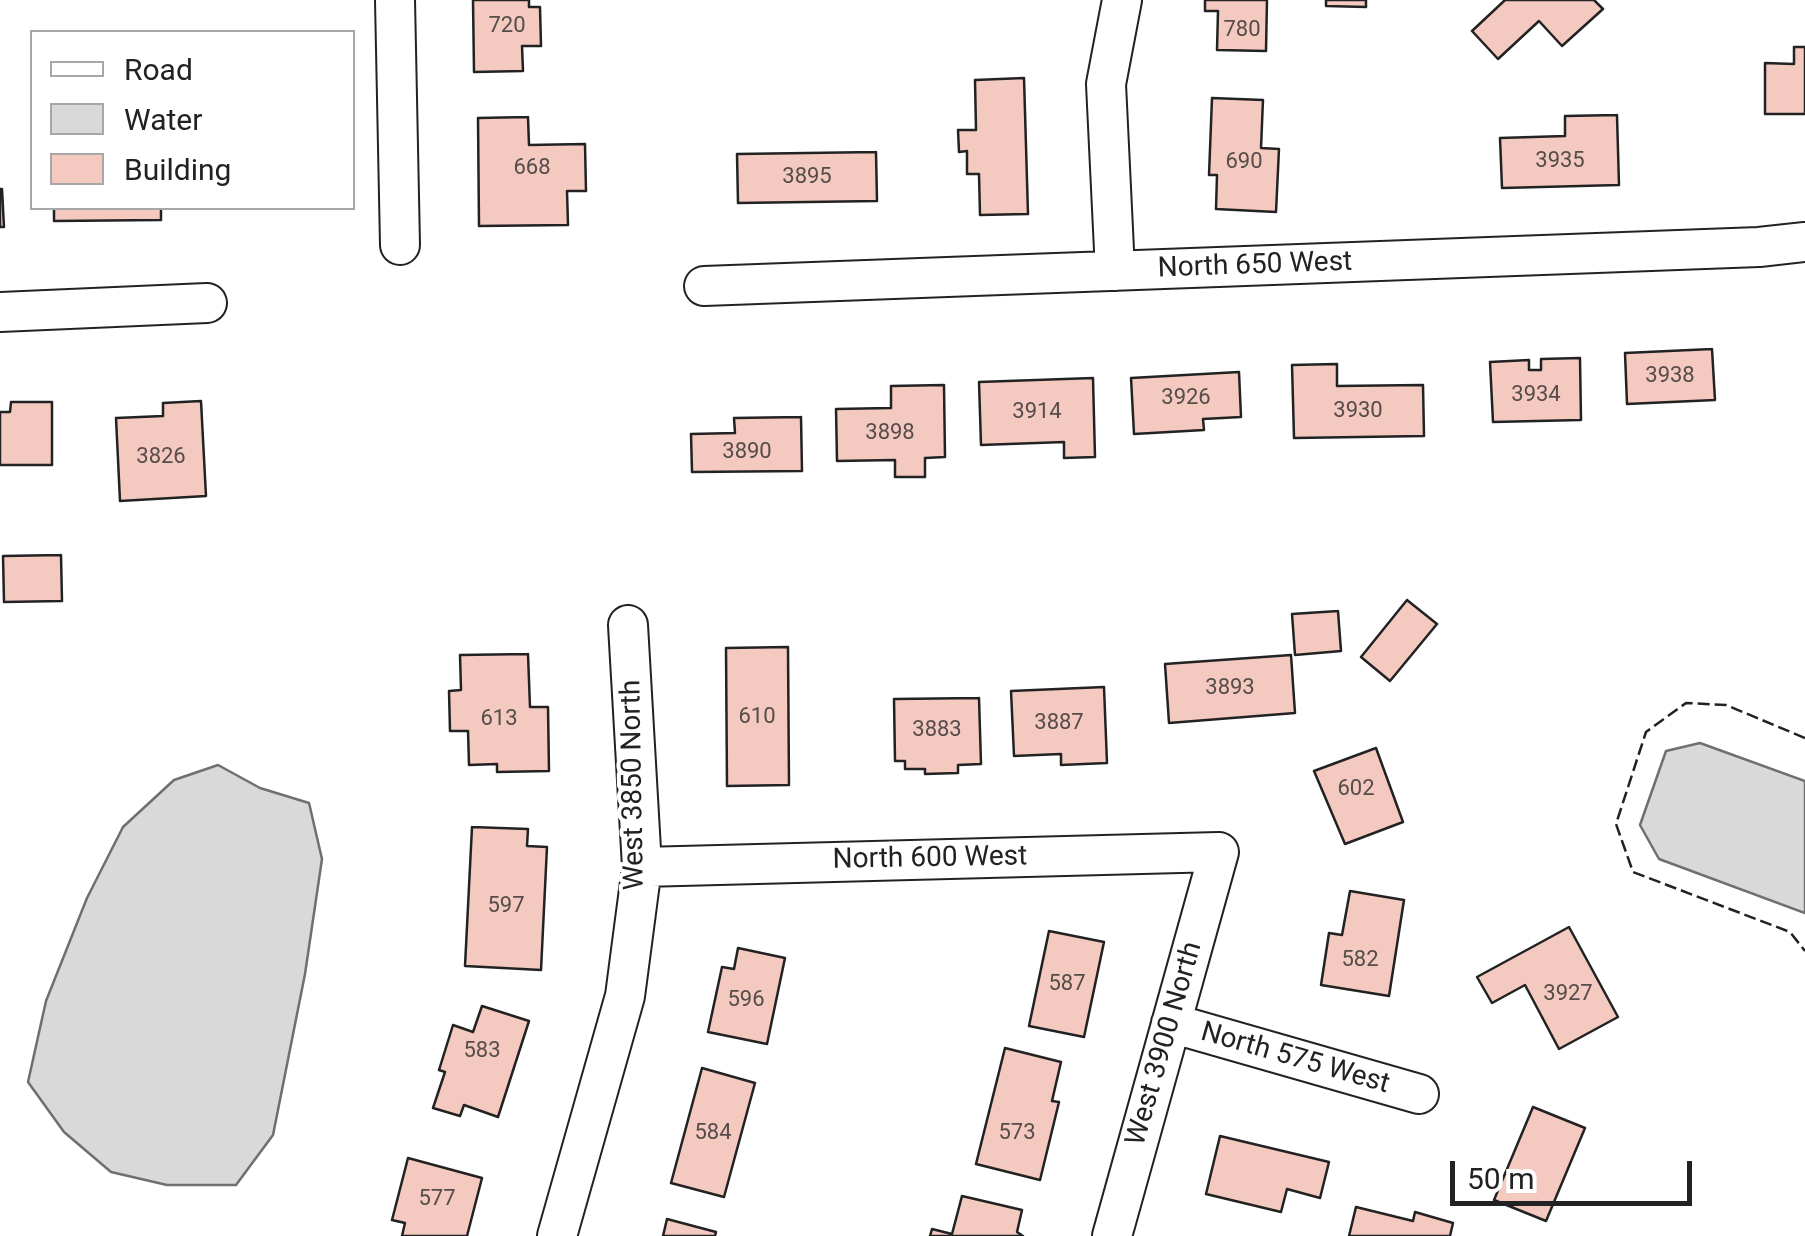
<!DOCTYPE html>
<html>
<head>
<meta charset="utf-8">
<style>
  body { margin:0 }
  #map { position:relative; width:1805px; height:1236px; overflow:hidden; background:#fff; font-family:Roboto,sans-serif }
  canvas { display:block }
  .legend { position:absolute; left:30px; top:30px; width:325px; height:180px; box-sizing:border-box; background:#fff; border:2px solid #a7a7a7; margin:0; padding:12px 18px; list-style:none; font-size:30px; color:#222 }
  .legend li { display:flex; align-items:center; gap:20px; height:50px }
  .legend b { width:50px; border:2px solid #a7a7a7 }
  .scale { position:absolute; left:1450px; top:1161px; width:242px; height:45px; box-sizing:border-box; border:5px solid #222; border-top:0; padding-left:12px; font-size:30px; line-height:35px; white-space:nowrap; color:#222; -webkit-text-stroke:8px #fff; paint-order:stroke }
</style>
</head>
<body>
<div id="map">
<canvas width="1805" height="1236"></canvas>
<ul class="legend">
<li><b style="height:12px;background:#fff"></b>Road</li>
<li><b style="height:28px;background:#d9d9d9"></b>Water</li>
<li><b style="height:28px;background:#f3c9c0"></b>Building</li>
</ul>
<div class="scale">50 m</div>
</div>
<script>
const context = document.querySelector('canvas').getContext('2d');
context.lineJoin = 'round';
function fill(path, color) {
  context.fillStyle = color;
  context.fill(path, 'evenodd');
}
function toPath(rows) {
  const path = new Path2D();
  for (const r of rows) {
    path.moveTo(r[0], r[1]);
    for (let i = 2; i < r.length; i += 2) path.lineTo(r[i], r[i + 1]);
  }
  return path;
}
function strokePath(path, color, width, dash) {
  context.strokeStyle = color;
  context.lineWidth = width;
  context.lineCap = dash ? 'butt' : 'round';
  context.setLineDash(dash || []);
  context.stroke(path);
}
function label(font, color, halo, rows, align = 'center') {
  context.font = font + ' Roboto,sans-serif';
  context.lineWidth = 8;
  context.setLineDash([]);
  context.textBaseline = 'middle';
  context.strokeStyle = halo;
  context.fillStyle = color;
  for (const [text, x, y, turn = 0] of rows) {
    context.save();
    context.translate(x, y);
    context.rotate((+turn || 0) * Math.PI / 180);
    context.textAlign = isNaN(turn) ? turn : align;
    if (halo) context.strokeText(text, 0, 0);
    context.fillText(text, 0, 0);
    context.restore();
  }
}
const water = toPath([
  [1700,743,1805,781,1805,913,1659,859,1640,825,1666,751,1700,743],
  [218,765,260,788,309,803,322,859,305,974,273,1135,236,1185,167,1185,111,1172,64,1132,28,1082,46,1001,87,898,123,827,174,780,218,765]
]);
const building = toPath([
  [473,0,529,0,529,7,540,7,541,46,522,46,523,71,474,72,473,0],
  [1205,0,1267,0,1266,51,1217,50,1218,11,1205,11,1205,0],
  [1326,0,1366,0,1366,7,1326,6,1326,0],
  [1505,0,1594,0,1603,9,1562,46,1539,21,1498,59,1472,31,1505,0],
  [1794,47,1805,47,1805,114,1765,114,1765,63,1794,64,1794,47],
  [1024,78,1028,214,980,215,979,174,967,174,967,151,959,152,958,130,976,130,975,80,1024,78],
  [1212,98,1263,100,1261,148,1279,149,1276,212,1216,209,1217,175,1209,175,1212,98],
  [1617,115,1619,185,1502,188,1500,138,1565,136,1565,116,1617,115],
  [528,117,529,145,585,144,586,191,567,191,568,225,479,226,478,118,528,117],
  [876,152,877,201,738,203,737,154,876,152],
  [0,189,2,189,4,227,0,227,0,189],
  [54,208,161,208,161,220,54,221,54,208],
  [1712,349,1715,400,1627,404,1625,353,1712,349],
  [1580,358,1581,420,1493,422,1490,362,1529,360,1529,370,1541,370,1541,359,1580,358],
  [1337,364,1337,386,1423,385,1424,436,1294,438,1292,365,1337,364],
  [1239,372,1241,417,1203,419,1204,430,1134,434,1131,378,1239,372],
  [1093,378,1095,457,1064,458,1064,442,981,445,979,382,1093,378],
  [944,385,945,457,925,458,925,477,895,477,895,460,837,461,836,409,891,408,891,386,944,385],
  [201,401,206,496,120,501,116,418,163,416,163,403,201,401],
  [11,402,52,402,52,465,0,465,0,412,10,412,11,402],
  [801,417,802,471,692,472,691,434,735,433,734,418,801,417],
  [61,555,62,601,4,602,3,556,61,555],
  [1407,600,1437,624,1390,681,1361,657,1407,600],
  [1338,611,1341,651,1295,655,1292,614,1338,611],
  [788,647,789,785,727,786,726,648,788,647],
  [528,654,530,707,548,707,549,771,497,772,497,764,469,765,468,731,450,731,449,691,461,690,460,655,528,654],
  [1291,655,1295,713,1169,723,1165,664,1291,655],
  [1104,687,1107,763,1061,765,1061,754,1014,756,1011,691,1104,687],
  [979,698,981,764,958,765,958,773,925,774,925,769,905,769,905,761,895,761,894,699,979,698],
  [1376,748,1403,822,1345,844,1314,771,1376,748],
  [472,827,528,829,527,846,547,847,541,970,465,966,472,827],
  [1350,891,1404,900,1389,996,1321,985,1329,933,1342,935,1350,891],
  [1569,927,1618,1017,1559,1049,1525,985,1492,1003,1477,977,1569,927],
  [1049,931,1104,942,1084,1037,1029,1026,1049,931],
  [738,948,785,958,767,1044,708,1032,722,967,734,969,738,948],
  [482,1006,529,1021,498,1117,464,1105,460,1116,433,1108,445,1072,439,1070,453,1025,473,1032,482,1006],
  [1005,1048,1061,1062,1052,1101,1059,1102,1040,1180,976,1164,1005,1048],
  [702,1068,755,1083,724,1197,671,1183,702,1068],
  [1533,1107,1585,1128,1546,1221,1494,1200,1533,1107],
  [1220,1136,1329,1162,1320,1198,1287,1189,1281,1212,1206,1194,1220,1136],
  [408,1158,482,1178,467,1236,402,1236,405,1223,392,1220,408,1158],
  [962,1196,1022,1210,1017,1232,1023,1236,930,1236,932,1229,952,1234,962,1196],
  [1356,1207,1413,1221,1415,1212,1453,1223,1450,1236,1349,1236,1356,1207],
  [667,1219,716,1232,715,1236,663,1236,667,1219]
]);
const minor = toPath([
  [395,0,400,245],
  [1115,271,1106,84,1122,0],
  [704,286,1759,247,1805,242],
  [0,312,207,303],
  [642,867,1219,852,1112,1236],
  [1171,1023,1419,1094],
  [557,1236,625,996,642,867,628,625]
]);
const fence = toPath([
  [1805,738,1726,705,1686,703,1646,732,1616,824,1633,872,1790,932,1805,951]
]);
const numberNames = [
  ["720",507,26],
  ["780",1242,30],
  ["3935",1560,161],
  ["690",1244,162],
  ["668",532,168],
  ["3895",807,177],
  ["3938",1670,376],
  ["3934",1536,395],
  ["3926",1186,398],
  ["3930",1358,411],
  ["3914",1037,412],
  ["3898",890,433],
  ["3890",747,452],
  ["3826",161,457],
  ["3893",1230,688],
  ["610",757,717],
  ["613",499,719],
  ["3887",1059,723],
  ["3883",937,730],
  ["602",1356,789],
  ["597",506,906],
  ["582",1360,960],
  ["587",1067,984],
  ["3927",1568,994],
  ["596",746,1000],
  ["583",482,1051],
  ["584",713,1133],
  ["573",1017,1133],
  ["577",437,1199]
];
const streetNames = [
  ["North 650 West",1255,266,-2],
  ["West 3850 North",634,785,-91],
  ["North 600 West",930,859,-1],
  ["West 3900 North",1165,1044,-74],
  ["North 575 West",1295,1059,16]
];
fill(water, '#d9d9d9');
strokePath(water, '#6f6f6f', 2.5);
fill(building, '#f3c9c0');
strokePath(building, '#222', 2.5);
strokePath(minor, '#222', 42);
strokePath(minor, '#fff', 38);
strokePath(fence, '#222', 2.5, [12, 5]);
label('22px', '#564c4a', null, numberNames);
label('28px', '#222', '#fff', streetNames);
</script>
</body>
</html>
